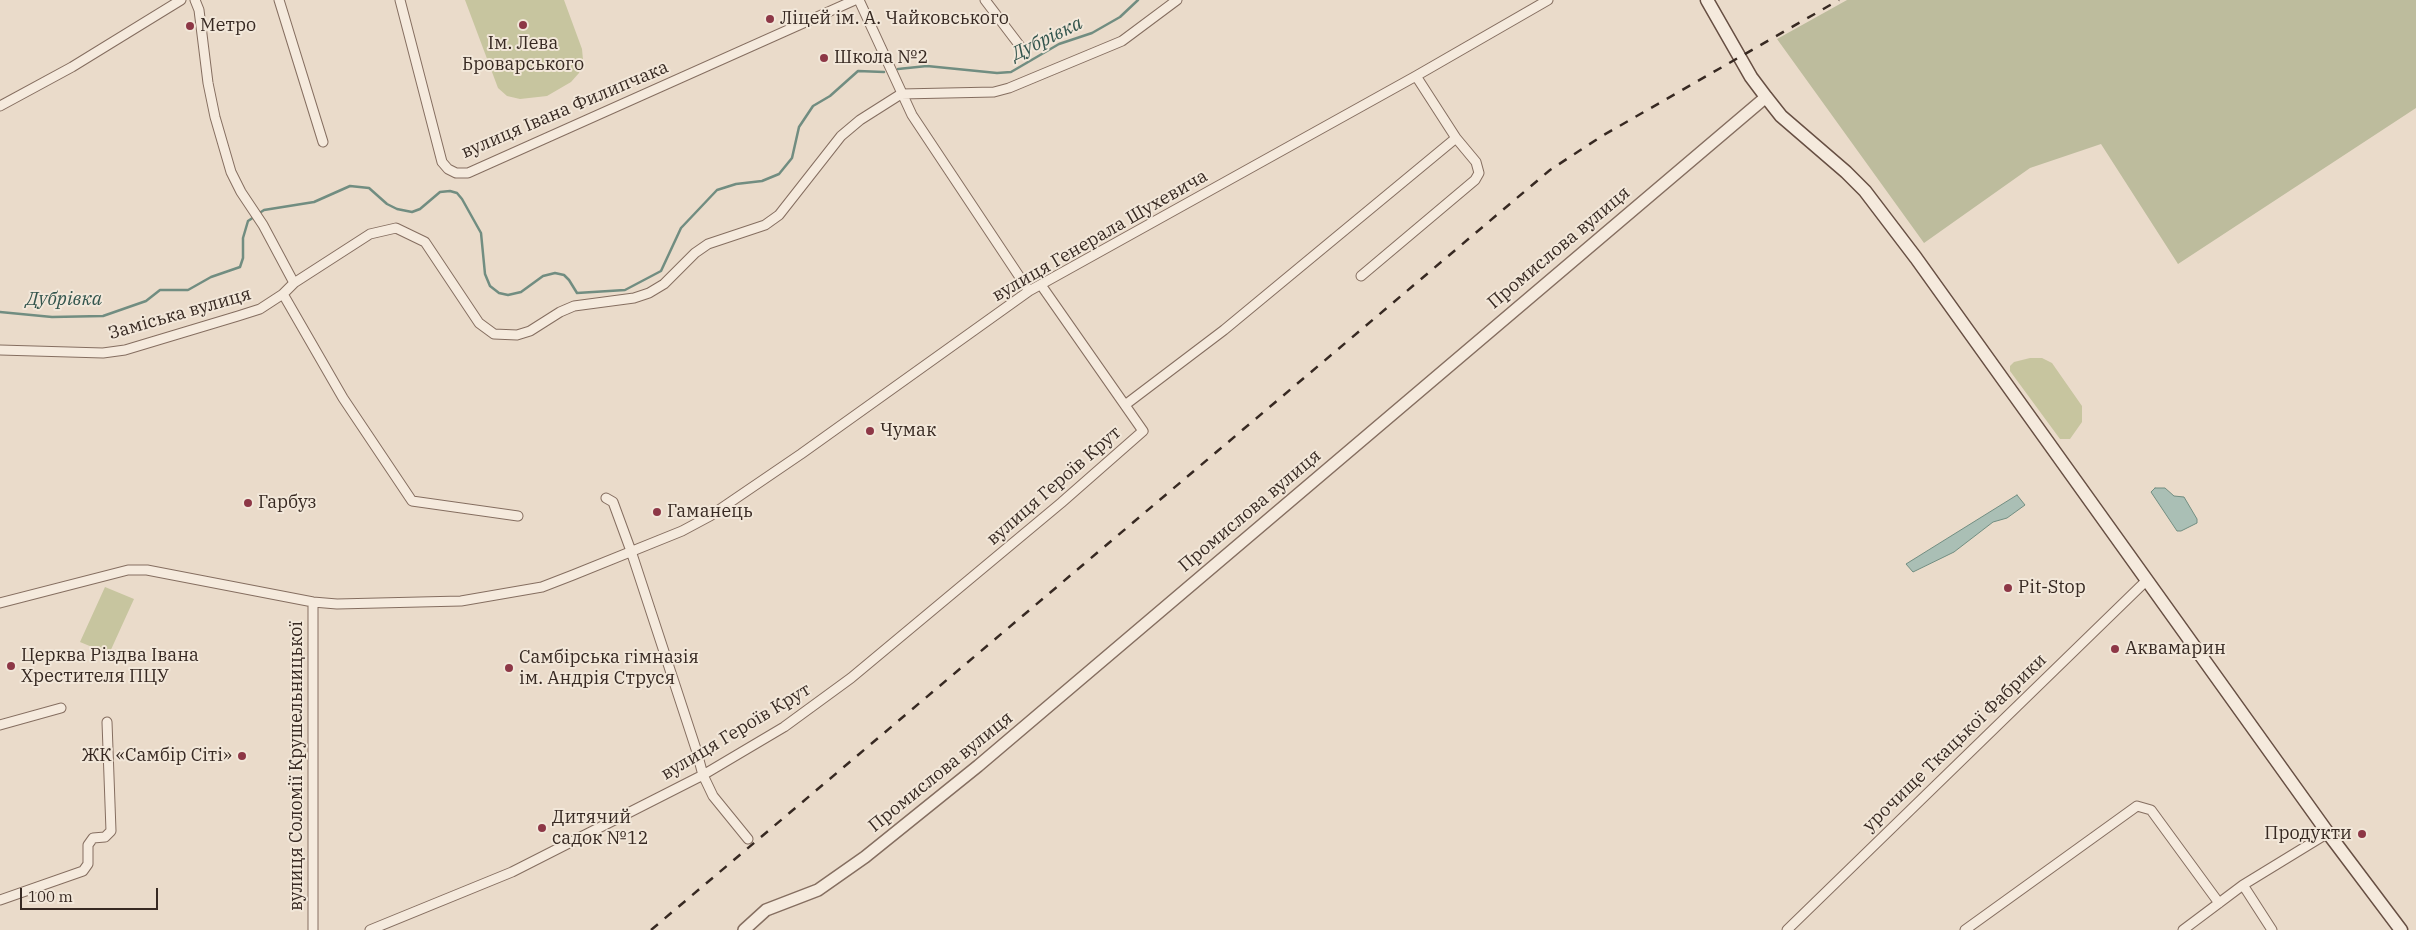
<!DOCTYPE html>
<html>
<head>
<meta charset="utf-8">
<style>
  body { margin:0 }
  #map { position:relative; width:2416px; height:930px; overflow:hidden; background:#eadbca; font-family:"IBM Plex Serif",serif }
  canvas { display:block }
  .scale { position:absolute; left:20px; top:888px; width:138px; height:22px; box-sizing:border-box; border:2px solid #372922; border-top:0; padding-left:6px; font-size:15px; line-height:18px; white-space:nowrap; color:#372922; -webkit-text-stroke:4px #f2e7d9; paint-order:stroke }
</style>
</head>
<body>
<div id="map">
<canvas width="2416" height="930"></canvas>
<div class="scale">100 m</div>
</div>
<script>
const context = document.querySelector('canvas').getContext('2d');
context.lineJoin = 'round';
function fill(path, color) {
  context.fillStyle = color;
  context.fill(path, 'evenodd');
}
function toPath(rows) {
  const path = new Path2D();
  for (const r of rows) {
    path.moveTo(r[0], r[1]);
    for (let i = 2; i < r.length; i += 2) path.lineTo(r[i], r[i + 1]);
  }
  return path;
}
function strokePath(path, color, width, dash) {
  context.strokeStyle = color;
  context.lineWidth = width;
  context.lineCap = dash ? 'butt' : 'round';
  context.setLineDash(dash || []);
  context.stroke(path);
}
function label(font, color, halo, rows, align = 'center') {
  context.font = font + ' "IBM Plex Serif",serif';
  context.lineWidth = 4;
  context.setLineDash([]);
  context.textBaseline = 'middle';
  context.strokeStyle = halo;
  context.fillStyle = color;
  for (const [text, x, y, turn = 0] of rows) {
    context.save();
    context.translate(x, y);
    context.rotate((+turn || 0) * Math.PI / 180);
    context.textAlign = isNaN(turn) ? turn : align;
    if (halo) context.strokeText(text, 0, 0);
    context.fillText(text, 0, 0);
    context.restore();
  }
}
const green = toPath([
  [465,0,564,0,582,49,583,60,579,73,571,82,547,96,520,99,507,96,498,88],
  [2030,358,2042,358,2052,363,2082,406,2082,422,2070,439,2060,439,2010,371,2010,366,2014,362],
  [105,587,134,599,109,654,80,642]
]);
const cemetery = toPath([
  [1847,0,2416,0,2416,108,2178,264,2101,144,2030,168,1924,243,1777,39]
]);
const water = toPath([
  [2155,488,2165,488,2174,496,2184,497,2197,519,2197,523,2181,531,2177,531,2151,492,2155,488],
  [2017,495,2025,505,2007,518,1993,522,1954,552,1913,572,1906,564,2017,495]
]);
const stream = toPath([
  [898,69,927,66,997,73,1011,72,1059,44,1092,33,1120,17,1138,0],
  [258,214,264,210,314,202,350,186,369,188,387,204,397,209,412,212,420,209,440,192,450,191,457,193,462,199,481,233,485,274,490,286,499,293,508,295,521,292,543,276,555,273,564,275,569,280,577,293,625,290,661,271,681,228,717,190,736,184,762,181,779,174,792,158,799,127,813,106,830,96,858,71,884,72],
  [0,312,52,317,103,316,146,301,160,290,188,290,211,277,240,267,243,258,243,238,248,221,254,217]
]);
const minor = toPath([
  [195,0,199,10,208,83,215,117,231,172,241,192,263,225,294,283],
  [279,0,323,142],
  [400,0,442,162,448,169,456,173,468,173,855,0],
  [859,0,912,115,1029,291],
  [985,0,1020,46],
  [0,106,72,67,181,0],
  [1361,276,1475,180,1479,173,1476,162,1456,138,1416,76],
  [283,294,343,398,412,501,518,516],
  [0,350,103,353,125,350,238,316,260,309,283,294,294,283,370,234,396,228,425,242,479,323,494,334,517,335,530,331,560,312,574,306,634,298,649,293,664,284,695,253,708,244,765,225,779,215,841,136,860,120,901,94,994,92,1009,88,1122,41,1177,0],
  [1125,405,1224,330,1456,138],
  [606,498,613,502,631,551,696,749,703,775,713,796,748,839],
  [0,603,128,570,147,570,313,602,337,604,461,601,542,587,573,575,682,531,710,516,801,454,1029,291,1416,76,1548,0],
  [0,725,61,708],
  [2243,885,2272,930],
  [0,900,83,871,88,864,88,845,93,838,105,837,111,831,107,722],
  [313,930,313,602],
  [370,930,512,872,703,775,784,727,851,678,1061,503,1143,431,1041,285],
  [1787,930,2147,580],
  [1965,930,2137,806,2151,810,2219,903],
  [2183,930,2243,885,2328,833]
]);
const tertiary = toPath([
  [744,930,766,910,818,890,865,857,978,766,1766,97]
]);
const secondary = toPath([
  [1707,0,1751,77,1766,97,1781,116,1846,172,1865,191,1916,258,2328,833,2401,930]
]);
const rail = toPath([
  [651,930,1550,170,1602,136,1839,0]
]);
const markers = [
  [770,19,5,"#8d3746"],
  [523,25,5,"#8d3746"],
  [190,26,5,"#8d3746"],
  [824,58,5,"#8d3746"],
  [870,431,5,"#8d3746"],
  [248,503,5,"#8d3746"],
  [657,512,5,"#8d3746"],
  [2008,588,5,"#8d3746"],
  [2115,649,5,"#8d3746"],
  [11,666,5,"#8d3746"],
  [509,668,5,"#8d3746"],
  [242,756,5,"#8d3746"],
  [542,828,5,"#8d3746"],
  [2362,834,5,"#8d3746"]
];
const poiNames = [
  ["Ліцей ім. А. Чайковського",780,19],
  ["Метро",200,26],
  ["Ім. Лева",523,44,"center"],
  ["Броварського",523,65,"center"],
  ["Школа №2",834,58],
  ["Чумак",880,431],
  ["Гарбуз",258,503],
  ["Гаманець",667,512],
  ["Pit-Stop",2018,588],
  ["Аквамарин",2125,649],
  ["Церква Різдва Івана",21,656],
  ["Хрестителя ПЦУ",21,677],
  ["Самбірська гімназія",519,658],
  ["ім. Андрія Струся",519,679],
  ["ЖК «Самбір Сіті»",232,756,"right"],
  ["Дитячий",552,818],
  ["садок №12",552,839],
  ["Продукти",2352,834,"right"]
];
const streetNames = [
  ["вулиця Івана Филипчака",565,110,-23],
  ["вулиця Генерала Шухевича",1100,236,-30],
  ["Промислова вулиця",1559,248,-40],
  ["Заміська вулиця",180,314,-16],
  ["вулиця Героїв Крут",1054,486,-41],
  ["Промислова вулиця",1250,511,-40],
  ["вулиця Героїв Крут",736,732,-31],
  ["урочище Ткацької Фабрики",1955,743,-44],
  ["вулиця Соломії Крушельницької",297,766,-90],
  ["Промислова вулиця",941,772,-39]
];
const waterNames = [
  ["Дубрівка",1047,39,-26],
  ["Дубрівка",64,300]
];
fill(green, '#c7c59f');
fill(cemetery, '#bdbc9d');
fill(water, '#aabfb5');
strokePath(water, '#718d81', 1);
strokePath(stream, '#718d81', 2.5);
strokePath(minor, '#856e60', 11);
strokePath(tertiary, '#856e60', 14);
strokePath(secondary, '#674f43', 15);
strokePath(minor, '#f5eadd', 9);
strokePath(tertiary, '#f5eadd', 11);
strokePath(secondary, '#f5eadd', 12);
strokePath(rail, '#372922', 2.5, [9, 9]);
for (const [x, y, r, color] of markers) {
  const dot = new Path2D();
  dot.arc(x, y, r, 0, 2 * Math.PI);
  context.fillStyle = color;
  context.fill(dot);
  strokePath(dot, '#f2e7d9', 2);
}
label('18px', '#372922', '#f2e7d9', poiNames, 'left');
label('18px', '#372922', '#f2e7d9', streetNames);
label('italic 19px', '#33554d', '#f2e7d9', waterNames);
</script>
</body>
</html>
